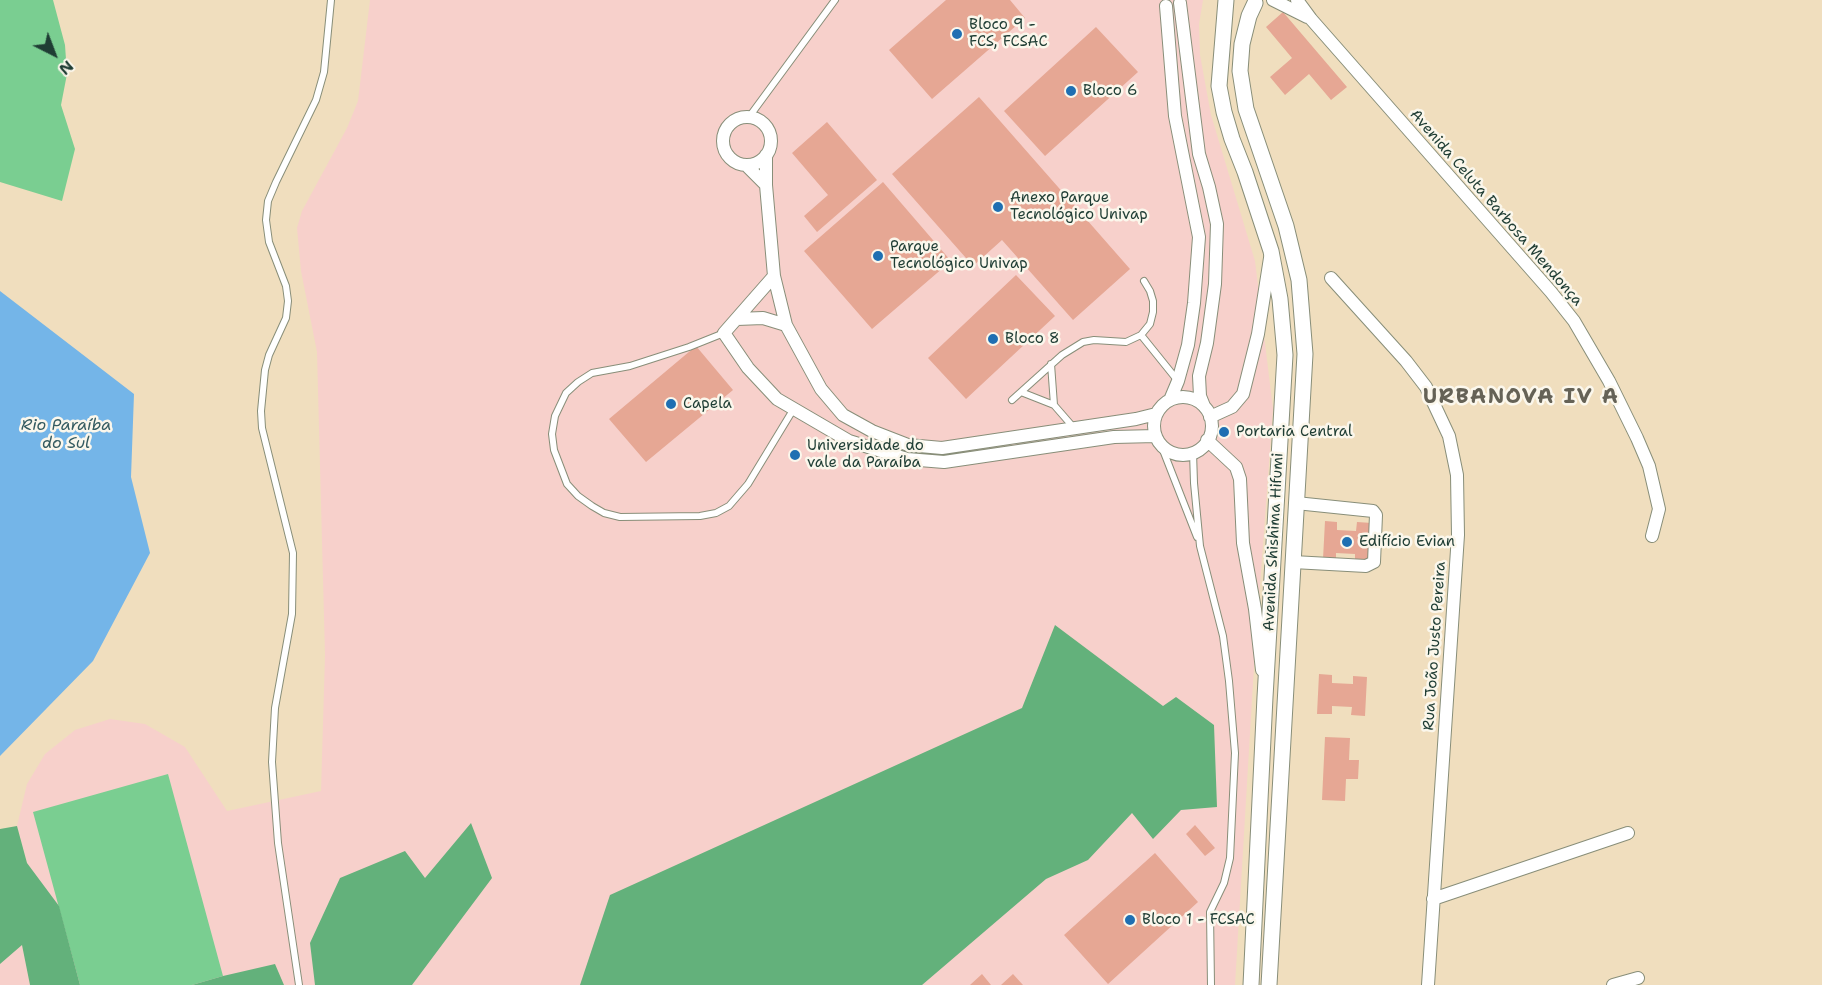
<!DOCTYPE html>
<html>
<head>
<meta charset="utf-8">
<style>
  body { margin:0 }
  #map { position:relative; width:1822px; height:985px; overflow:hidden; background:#f0debe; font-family:"Shantell Sans",sans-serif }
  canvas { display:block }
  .north { position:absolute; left:24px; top:24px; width:60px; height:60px; -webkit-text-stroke:4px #fbf7ec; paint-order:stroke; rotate:138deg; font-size:16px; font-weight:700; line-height:24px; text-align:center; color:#1f3d34 }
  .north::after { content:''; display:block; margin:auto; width:21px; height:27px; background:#1f3d34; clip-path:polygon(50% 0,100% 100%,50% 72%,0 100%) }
</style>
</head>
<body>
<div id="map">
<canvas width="1822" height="985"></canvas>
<div class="north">N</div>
</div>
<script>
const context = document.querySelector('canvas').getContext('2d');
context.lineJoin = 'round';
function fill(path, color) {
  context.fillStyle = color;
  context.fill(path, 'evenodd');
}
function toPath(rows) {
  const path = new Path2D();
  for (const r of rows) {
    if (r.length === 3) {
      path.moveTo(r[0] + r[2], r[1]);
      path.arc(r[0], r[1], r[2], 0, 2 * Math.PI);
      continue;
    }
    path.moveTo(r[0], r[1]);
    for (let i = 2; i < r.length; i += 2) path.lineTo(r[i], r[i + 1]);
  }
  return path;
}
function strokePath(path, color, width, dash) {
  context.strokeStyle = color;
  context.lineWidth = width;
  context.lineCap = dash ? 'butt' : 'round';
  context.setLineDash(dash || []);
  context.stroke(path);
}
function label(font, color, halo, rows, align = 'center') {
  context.font = font + ' "Shantell Sans",sans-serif';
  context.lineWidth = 5;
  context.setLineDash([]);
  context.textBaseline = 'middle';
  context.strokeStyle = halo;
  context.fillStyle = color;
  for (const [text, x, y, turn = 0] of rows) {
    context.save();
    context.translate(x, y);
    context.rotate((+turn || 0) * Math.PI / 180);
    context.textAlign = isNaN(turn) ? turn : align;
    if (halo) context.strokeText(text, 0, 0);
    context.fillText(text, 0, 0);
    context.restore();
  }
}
const built = toPath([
  [370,0,1203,0,1199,24,1200,55,1211,115,1255,261,1273,409,1254,666,1235,985,0,985,0,873,27,863,17,826,27,784,45,754,75,730,110,719,145,724,185,747,227,811,321,791,325,655,317,352,301,271,297,228,302,211,347,128,358,101]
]);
const green = toPath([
  [0,0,53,0,65,45,67,74,61,105,75,149,62,201,0,182],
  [168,774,223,976,192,985,80,985,33,812]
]);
const forest = toPath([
  [1055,625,1163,706,1176,697,1214,725,1217,807,1181,810,1153,839,1132,813,1088,860,1046,879,922,985,580,985,610,895,1022,708],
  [471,823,492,878,412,985,315,985,310,943,340,878,405,851,425,878],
  [17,826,27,863,59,906,80,985,30,985,22,945,0,964,0,829],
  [275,964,284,985,192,985,223,976]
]);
const water = toPath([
  [0,291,134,394,131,477,150,553,93,661,0,756]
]);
const building = toPath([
  [946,0,1010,0,1025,18,932,99,889,50],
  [1283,12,1347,87,1331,100,1309,74,1285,95,1270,77,1292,58,1266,27],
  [1096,27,1138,72,1045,156,1004,111],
  [979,97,1130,269,1073,320,1002,240,973,266,892,174],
  [827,122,877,180,817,232,804,216,828,195,792,153],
  [883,182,951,261,872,329,804,251],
  [1016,275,1055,316,966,399,928,358],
  [696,346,733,390,646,462,609,419],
  [1325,521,1337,522,1337,530,1356,531,1357,522,1372,523,1370,562,1355,561,1355,554,1336,553,1336,560,1323,559],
  [1319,674,1332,675,1332,683,1353,684,1353,676,1367,677,1365,716,1351,715,1352,707,1332,706,1332,714,1317,714],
  [1325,737,1350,738,1349,760,1359,760,1358,779,1346,779,1345,801,1322,800],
  [1195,825,1215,848,1205,856,1186,834],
  [1155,853,1198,902,1108,984,1064,935],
  [982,974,991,985,970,985],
  [1013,974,1023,985,1001,985]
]);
const service = toPath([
  [749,117,835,0],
  [724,333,689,347,630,366,592,373,578,382,566,393,555,416,552,434,554,450,567,484,578,496,592,506,604,513,620,517,700,516,716,513,729,506,748,484,793,410],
  [1141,335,1178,381],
  [1051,364,1054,405,1074,428],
  [1021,392,1054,405],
  [1012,400,1062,355,1083,342,1094,340,1126,342,1141,335,1150,324,1153,312,1153,301,1150,291,1144,281],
  [1161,445,1197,537],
  [1193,452,1194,483,1200,546,1223,636,1229,681,1235,753,1230,858,1224,883,1210,912,1211,985],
  [299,985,278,843,272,762,275,708,292,614,293,553,262,428,261,411,265,370,269,355,286,318,288,301,286,286,269,242,266,220,268,201,276,182,316,100,324,72,331,0]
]);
const minor = toPath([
  [1273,0,1307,17],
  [1297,0,1311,19,1551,292,1574,321,1609,381,1637,438,1649,466,1659,509,1652,536],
  [1180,3,1199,154,1209,187,1217,224,1215,284,1207,343,1199,376,1200,396,1204,406],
  [1166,6,1175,116,1199,237,1194,303,1188,345,1178,381,1170,400],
  [747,141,24],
  [766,155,766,185,774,276,786,325,821,389,843,415,872,431,908,445,942,448,1136,419,1156,414],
  [746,165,766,185],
  [774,276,724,333,748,368,777,399,849,441,907,459,944,462,1114,437,1156,436],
  [1331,278,1406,361,1426,387,1449,436,1457,475,1458,535,1428,985],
  [737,319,763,318,786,325],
  [1183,426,29],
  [1210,417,1232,407,1243,394,1258,334,1270,258],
  [1207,440,1236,467,1240,479,1243,543,1255,609,1262,670],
  [1293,562,1366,566,1374,562,1376,515,1373,511,1296,503],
  [1433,899,1628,833],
  [1613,985,1638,978]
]);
const tertiary = toPath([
  [1226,0,1219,86,1224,112,1232,139,1245,172,1271,251,1280,299,1285,355,1265,697,1251,985],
  [1255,3,1249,16,1242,44,1240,71,1246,109,1286,226,1299,280,1305,354,1269,985]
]);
const markers = [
  [957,34,6,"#1f6fb2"],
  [1071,91,6,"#1f6fb2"],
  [998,207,6,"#1f6fb2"],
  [878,256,6,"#1f6fb2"],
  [993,339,6,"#1f6fb2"],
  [671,404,6,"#1f6fb2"],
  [1224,432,6,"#1f6fb2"],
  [795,455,6,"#1f6fb2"],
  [1347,542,6,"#1f6fb2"],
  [1130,920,6,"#1f6fb2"]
];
const poiNames = [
  ["Bloco 9 -",969,25],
  ["FCS, FCSAC",969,42],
  ["Bloco 6",1083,91],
  ["Anexo Parque",1010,198],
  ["Tecnológico Univap",1010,215],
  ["Parque",890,247],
  ["Tecnológico Univap",890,264],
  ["Bloco 8",1005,339],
  ["Capela",683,404],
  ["Portaria Central",1236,432],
  ["Universidade do",807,446],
  ["vale da Paraíba",807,463],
  ["Edifício Evian",1359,542],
  ["Bloco 1 - FCSAC",1142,920]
];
const streetNames = [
  ["Avenida Celuta Barbosa Mendonça",1496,208,49],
  ["Avenida Shishima Hifumi",1274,542,-87],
  ["Rua João Justo Pereira",1435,646,-86]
];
const waterNames = [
  ["Rio Paraíba",66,426],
  ["do Sul",66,444]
];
const districtNames = [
  ["URBANOVA IV A",1521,398]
];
fill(built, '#f7d0cb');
fill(green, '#7ace91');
fill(forest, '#63b17b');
fill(water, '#74b5e8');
fill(building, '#e6a794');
strokePath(service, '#888e79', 8);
strokePath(minor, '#888e79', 14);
strokePath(tertiary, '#888e79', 17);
strokePath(service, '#fff', 6);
strokePath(minor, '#fff', 12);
strokePath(tertiary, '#fff', 15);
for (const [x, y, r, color] of markers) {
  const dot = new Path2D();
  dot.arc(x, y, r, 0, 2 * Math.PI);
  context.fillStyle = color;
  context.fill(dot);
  strokePath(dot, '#fbf7ec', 2);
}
label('15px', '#1f3d34', '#fbf7ec', poiNames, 'left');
label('15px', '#1f3d34', '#fbf7ec', streetNames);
label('italic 16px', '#345b61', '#fbf7ec', waterNames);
context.letterSpacing = '1.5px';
label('bold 21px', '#656256', '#fbf7ec', districtNames);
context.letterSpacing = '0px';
</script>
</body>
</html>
